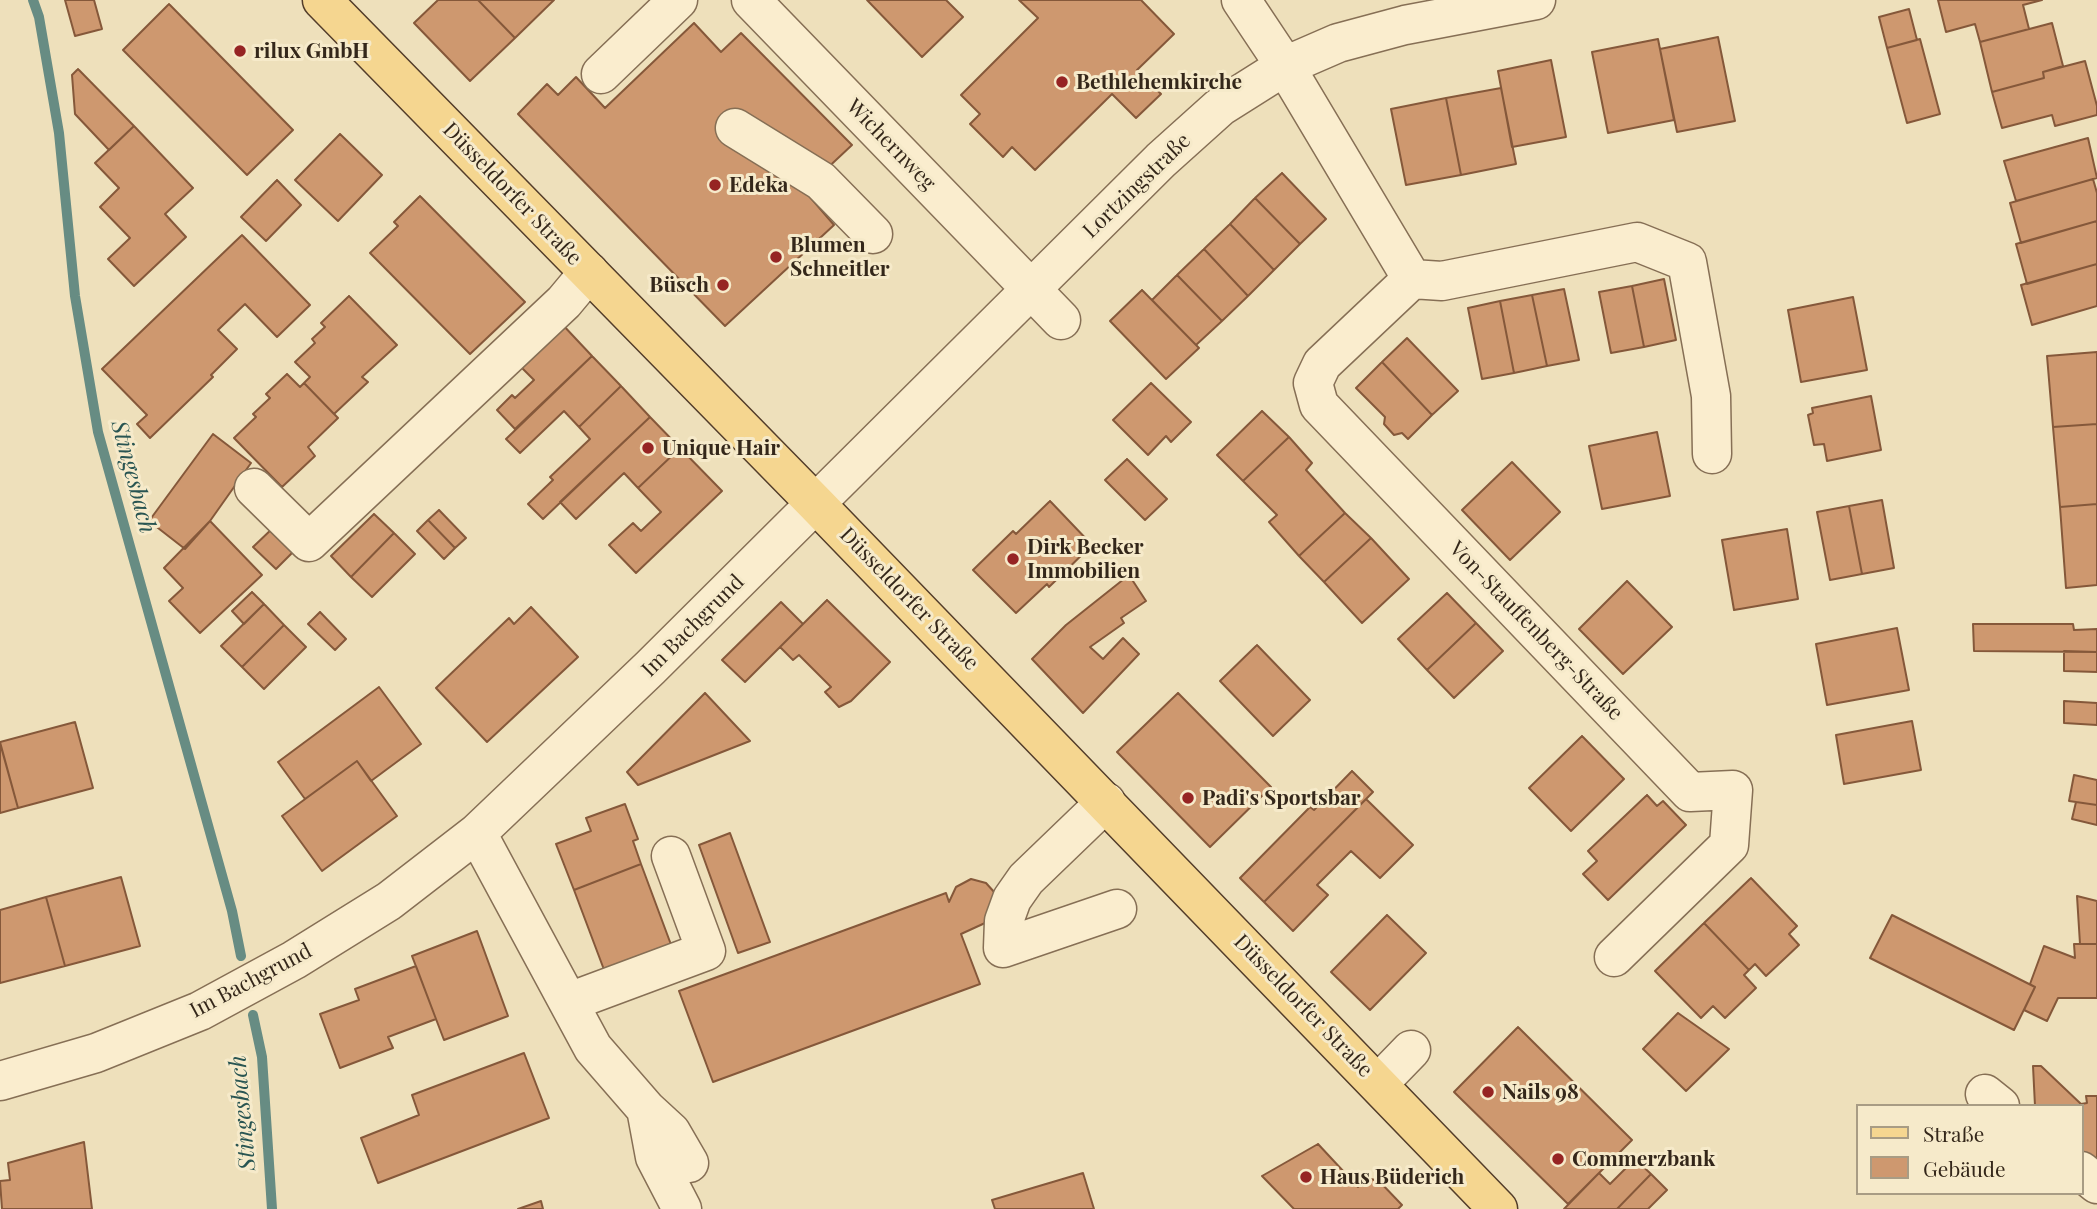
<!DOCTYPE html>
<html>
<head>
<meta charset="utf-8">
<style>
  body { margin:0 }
  #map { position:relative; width:2097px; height:1209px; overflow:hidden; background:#eee0bb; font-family:"Playfair Display",serif }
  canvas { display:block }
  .legend { position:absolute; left:1856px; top:1104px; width:228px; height:91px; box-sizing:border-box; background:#f6eaca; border:2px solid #a89c84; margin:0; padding:9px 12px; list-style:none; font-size:21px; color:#34271a }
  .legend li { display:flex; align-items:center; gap:14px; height:35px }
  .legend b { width:35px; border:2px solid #a89c84 }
</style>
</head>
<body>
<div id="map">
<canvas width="2097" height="1209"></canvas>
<ul class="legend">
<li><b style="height:9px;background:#f5d690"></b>Straße</li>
<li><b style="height:19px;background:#ce986f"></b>Gebäude</li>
</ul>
</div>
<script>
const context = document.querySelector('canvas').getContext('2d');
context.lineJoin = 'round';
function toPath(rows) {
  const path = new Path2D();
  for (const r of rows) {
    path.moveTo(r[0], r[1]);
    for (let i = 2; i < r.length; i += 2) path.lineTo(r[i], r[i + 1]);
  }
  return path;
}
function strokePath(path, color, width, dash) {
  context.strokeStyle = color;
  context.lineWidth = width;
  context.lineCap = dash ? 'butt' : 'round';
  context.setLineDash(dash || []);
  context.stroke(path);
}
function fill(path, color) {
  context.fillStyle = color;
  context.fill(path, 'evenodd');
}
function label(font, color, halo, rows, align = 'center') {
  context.font = font + ' "Playfair Display",serif';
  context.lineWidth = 6;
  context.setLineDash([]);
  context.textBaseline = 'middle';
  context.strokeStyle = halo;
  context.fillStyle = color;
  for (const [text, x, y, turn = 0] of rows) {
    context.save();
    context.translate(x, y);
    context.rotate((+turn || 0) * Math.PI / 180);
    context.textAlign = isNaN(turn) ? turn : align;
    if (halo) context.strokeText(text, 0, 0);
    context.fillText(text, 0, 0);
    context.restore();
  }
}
const stream = toPath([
  [33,0,39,17,59,133,75,296,98,432,232,911,241,956],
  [253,1015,262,1057,272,1209]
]);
const building = toPath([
  [65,0,94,0,102,29,75,36,65,0],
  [438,0,478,0,515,38,470,81,414,23,438,0],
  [478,0,554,0,515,38,478,0],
  [867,0,946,0,963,17,922,57,867,0],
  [1019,0,1141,0,1174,34,1137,70,1161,94,1136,118,1112,94,1035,170,1012,147,1003,157,970,124,980,114,961,95,1038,18,1019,0],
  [1938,0,2042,0,2023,5,2029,29,1980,42,1975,24,1946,32,1938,0],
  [169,4,293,130,247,175,123,50,169,4],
  [1909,9,1917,40,1887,48,1879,17,1909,9],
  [694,23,721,52,741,33,852,145,804,190,834,225,725,326,518,114,547,84,558,95,576,77,605,108,694,23],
  [2052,23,2063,66,2043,72,2044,78,1992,92,1980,42,2052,23],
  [1718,37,1735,121,1677,132,1660,49,1718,37],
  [1658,39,1674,120,1608,133,1592,52,1658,39],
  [1920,39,1940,114,1907,123,1887,48,1920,39],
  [1551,60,1566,137,1512,147,1498,71,1551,60],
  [2085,61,2097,106,2097,115,2055,126,2052,115,2002,128,1992,92,2044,78,2043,72,2085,61],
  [78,69,134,126,109,150,75,114,72,75,78,69],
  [1501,88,1516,164,1461,175,1446,98,1501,88],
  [1446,98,1461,175,1406,185,1391,109,1446,98],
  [134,126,193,188,165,214,186,237,134,286,108,259,130,238,100,207,119,188,95,163,134,126],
  [340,134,382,175,338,221,295,180,340,134],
  [2088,138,2097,178,2016,201,2004,161,2088,138],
  [1282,173,1326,219,1300,244,1255,198,1282,173],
  [2093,179,2097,193,2097,221,2021,243,2010,203,2093,179],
  [277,180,301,205,266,241,241,217,277,180],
  [420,196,525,302,470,354,370,253,398,226,394,222,420,196],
  [1255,198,1300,244,1274,270,1230,224,1255,198],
  [2097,221,2097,264,2027,284,2016,244,2097,221],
  [1230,224,1274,270,1248,296,1204,249,1230,224],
  [242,235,310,305,277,337,245,304,218,330,237,349,211,375,213,377,150,438,137,424,147,415,102,369,242,235],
  [1204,249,1248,296,1222,321,1177,275,1204,249],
  [2097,264,2097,306,2032,325,2021,285,2097,264],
  [1177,275,1222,321,1196,345,1152,300,1177,275],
  [1664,279,1676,340,1644,347,1632,286,1664,279],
  [1632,286,1644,347,1611,353,1599,292,1632,286],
  [1564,289,1579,360,1547,366,1532,295,1564,289],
  [1142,290,1199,348,1166,379,1110,321,1142,290],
  [1532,295,1547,366,1514,373,1500,301,1532,295],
  [349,296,397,345,362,377,368,382,334,414,304,383,310,377,295,362,315,343,312,339,325,327,321,323,349,296],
  [1853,297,1867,370,1801,382,1788,310,1853,297],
  [1500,301,1514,373,1482,379,1468,308,1500,301],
  [561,323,592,356,515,429,497,410,512,395,515,398,534,380,518,364,561,323],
  [1407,338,1458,391,1432,415,1382,362,1407,338],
  [2097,352,2097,424,2053,427,2047,356,2097,352],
  [592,356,621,386,579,427,564,411,520,453,506,439,592,356],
  [1382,362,1432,415,1408,439,1402,433,1394,435,1384,424,1385,417,1356,388,1382,362],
  [287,374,300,387,304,383,338,418,308,447,315,456,282,487,234,438,256,417,253,414,270,398,266,394,287,374],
  [1151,383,1191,422,1171,442,1166,436,1148,455,1113,420,1151,383],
  [621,386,650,417,543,519,528,504,553,480,550,477,590,439,579,427,621,386],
  [1871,396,1881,450,1827,461,1824,444,1814,445,1808,415,1813,413,1812,408,1871,396],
  [1262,411,1289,437,1243,481,1217,455,1262,411],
  [650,417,680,448,638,488,624,473,576,519,560,502,650,417],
  [2097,424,2097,504,2060,507,2053,427,2097,424],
  [1657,432,1670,496,1602,509,1589,446,1657,432],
  [213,434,251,463,210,521,185,549,149,521,213,434],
  [1289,437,1312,463,1306,470,1345,513,1299,556,1269,522,1277,515,1243,481,1289,437],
  [680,448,722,491,636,573,609,545,633,523,641,531,661,512,638,488,680,448],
  [1127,459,1167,499,1145,520,1105,480,1127,459],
  [1512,462,1560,512,1510,560,1462,510,1512,462],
  [1882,500,1894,568,1862,574,1849,506,1882,500],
  [1050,501,1092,545,1049,587,1047,584,1016,613,973,570,1013,531,1016,534,1050,501],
  [2097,504,2097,585,2066,588,2060,507,2097,504],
  [1849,506,1862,574,1830,580,1817,512,1849,506],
  [439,510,466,538,455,548,428,520,439,510],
  [1345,513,1371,538,1324,582,1299,556,1345,513],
  [374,514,394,533,351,577,331,556,374,514],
  [428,520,455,548,444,559,417,531,428,520],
  [210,521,262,575,200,633,169,601,183,588,164,568,210,521],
  [275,526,297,548,276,569,253,547,275,526],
  [1787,529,1798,599,1734,610,1722,540,1787,529],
  [394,533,415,554,372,597,351,577,394,533],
  [1371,538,1409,579,1362,623,1324,582,1371,538],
  [1129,575,1146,601,1121,618,1124,623,1090,647,1103,659,1123,638,1139,654,1083,713,1032,659,1066,625,1129,575],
  [1627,581,1672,627,1623,674,1579,629,1627,581],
  [252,592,264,604,244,624,232,611,252,592],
  [1447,593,1476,623,1427,670,1398,639,1447,593],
  [827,600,890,662,851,701,839,707,825,692,831,687,799,655,793,660,780,647,827,600],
  [781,602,803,624,745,682,722,660,781,602],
  [264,604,284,625,242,667,221,646,264,604],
  [531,607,578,657,487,742,436,688,509,618,514,624,531,607],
  [320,612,346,639,335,650,308,624,320,612],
  [1476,623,1503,651,1454,698,1427,670,1476,623],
  [1973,624,2073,624,2074,630,2097,629,2097,652,1974,651,1973,624],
  [284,625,306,647,264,689,242,667,284,625],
  [1897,628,1909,690,1827,705,1816,644,1897,628],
  [1257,645,1310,700,1273,736,1220,681,1257,645],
  [2064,651,2097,652,2097,672,2064,671,2064,651],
  [379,687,421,744,371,781,357,761,305,799,278,762,379,687],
  [705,693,750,741,638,785,627,772,705,693],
  [1178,693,1271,787,1210,847,1117,752,1178,693],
  [2064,701,2097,703,2097,725,2064,723,2064,701],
  [1912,721,1921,770,1844,784,1836,735,1912,721],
  [75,722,93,788,18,808,0,742,75,722],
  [1582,736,1624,779,1571,831,1529,788,1582,736],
  [0,743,18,808,0,813,0,743],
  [357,761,397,816,322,871,282,816,357,761],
  [1352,771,1373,792,1264,902,1240,878,1310,807,1314,810,1352,771],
  [2074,775,2097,780,2097,805,2069,801,2074,775],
  [1647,795,1657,806,1663,801,1686,825,1608,900,1583,874,1597,861,1588,851,1647,795],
  [1366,799,1413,845,1380,878,1351,851,1317,885,1328,895,1293,931,1264,902,1366,799],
  [2076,802,2097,805,2097,825,2072,819,2076,802],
  [625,804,638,839,633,841,641,864,574,890,556,844,591,831,586,818,625,804],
  [730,833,770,942,738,953,699,845,730,833],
  [641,864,673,950,606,975,574,890,641,864],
  [121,877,140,946,65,966,46,897,121,877],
  [1751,878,1797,926,1789,934,1799,945,1766,976,1755,964,1749,970,1704,923,1751,878],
  [971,879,986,883,995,893,993,916,985,923,961,934,980,984,713,1082,679,991,946,893,949,902,956,887,971,879],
  [2077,896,2097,901,2097,944,2080,944,2077,896],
  [46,897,65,966,0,983,0,910,46,897],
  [1387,915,1426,953,1370,1010,1331,972,1387,915],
  [1892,915,2035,987,2014,1030,1870,958,1892,915],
  [1704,923,1749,970,1744,975,1756,988,1725,1018,1713,1006,1701,1018,1655,971,1704,923],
  [477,931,508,1016,444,1040,412,956,477,931],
  [2074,944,2097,944,2097,998,2058,998,2047,1021,2024,1010,2035,987,2030,984,2044,946,2075,958,2074,944],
  [416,966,436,1019,388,1037,393,1048,340,1068,320,1014,359,1000,355,989,416,966],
  [1678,1013,1729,1049,1686,1091,1643,1049,1678,1013],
  [1518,1027,1632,1140,1568,1204,1454,1092,1518,1027],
  [524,1053,549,1118,378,1183,361,1138,419,1115,412,1095,524,1053],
  [2033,1066,2041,1066,2081,1104,2087,1103,2086,1096,2097,1096,2097,1169,2081,1157,2081,1106,2035,1106,2033,1066],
  [84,1142,92,1209,2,1209,0,1181,10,1180,8,1163,84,1142],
  [1318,1144,1358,1187,1367,1178,1379,1181,1402,1205,1398,1209,1294,1209,1262,1176,1318,1144],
  [1635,1159,1651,1174,1617,1209,1564,1209,1599,1173,1610,1184,1635,1159],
  [1083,1173,1094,1209,995,1209,992,1200,1083,1173],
  [1651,1174,1667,1190,1648,1209,1617,1209,1651,1174],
  [541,1201,543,1209,518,1209,541,1201]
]);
const minor = toPath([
  [751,0,1061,320],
  [1241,0,1285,66,1412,279,1442,281,1637,242,1687,262,1711,396,1712,454],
  [601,74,678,0],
  [735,128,821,181,873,234],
  [1412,279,1322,364,1313,383,1319,405,1690,792,1733,790,1729,845,1614,957],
  [254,488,309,542,564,302,589,272],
  [1106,802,1026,879,1012,899,1004,921,1003,948,1117,909],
  [477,833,593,1048,646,1109,671,1132,689,1163],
  [569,1002,706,951,671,856],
  [0,1081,96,1053,200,1011,294,960,389,901,477,833,650,668,1161,160,1220,107,1285,66,1338,43,1405,25,1536,0],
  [1378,1084,1411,1050],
  [1985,1094,2000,1106],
  [647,1114,655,1157,682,1209],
  [2081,1171,2097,1184]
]);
const major = toPath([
  [322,0,816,504,1498,1209]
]);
const markers = [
  [240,51,7,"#962423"],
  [1062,82,7,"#962423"],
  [715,185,7,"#962423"],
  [776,257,7,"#962423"],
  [723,285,7,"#962423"],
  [648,448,7,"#962423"],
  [1013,559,7,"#962423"],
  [1188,798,7,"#962423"],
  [1488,1092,7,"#962423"],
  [1558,1159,7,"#962423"],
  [1306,1177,7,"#962423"]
];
const poiNames = [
  ["rilux GmbH",254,51],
  ["Bethlehemkirche",1076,82],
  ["Edeka",729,185],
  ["Blumen",790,245],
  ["Schneitler",790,269],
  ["Büsch",709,285,"right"],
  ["Unique Hair",662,448],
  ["Dirk Becker",1027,547],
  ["Immobilien",1027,571],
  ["Padi's Sportsbar",1202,798],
  ["Nails 98",1502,1092],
  ["Commerzbank",1572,1159],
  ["Haus Büderich",1320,1177]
];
const streetNames = [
  ["Wichernweg",891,145,46],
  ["Lortzingstraße",1137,186,-44],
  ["Düsseldorfer Straße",512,194,46],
  ["Düsseldorfer Straße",909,599,46],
  ["Im Bachgrund",693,626,-45],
  ["Von-Stauffenberg-Straße",1536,631,46],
  ["Im Bachgrund",251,981,-28],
  ["Düsseldorfer Straße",1303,1006,46]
];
const waterNames = [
  ["Stingesbach",133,477,75],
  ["Stingesbach",243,1113,-95]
];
strokePath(stream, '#678c83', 10);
fill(building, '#ce986f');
strokePath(building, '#85583a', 2);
strokePath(minor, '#866f55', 41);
strokePath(major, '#533d2a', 41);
strokePath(minor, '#faedce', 38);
strokePath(major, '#f5d690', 38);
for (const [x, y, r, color] of markers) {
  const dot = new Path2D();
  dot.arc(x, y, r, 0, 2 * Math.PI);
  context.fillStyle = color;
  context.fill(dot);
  strokePath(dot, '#f6eaca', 2.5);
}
label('bold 21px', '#34271a', '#f6eaca', poiNames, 'left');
label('21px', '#34271a', '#f6eaca', streetNames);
label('italic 23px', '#295552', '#f6eaca', waterNames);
</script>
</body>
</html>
